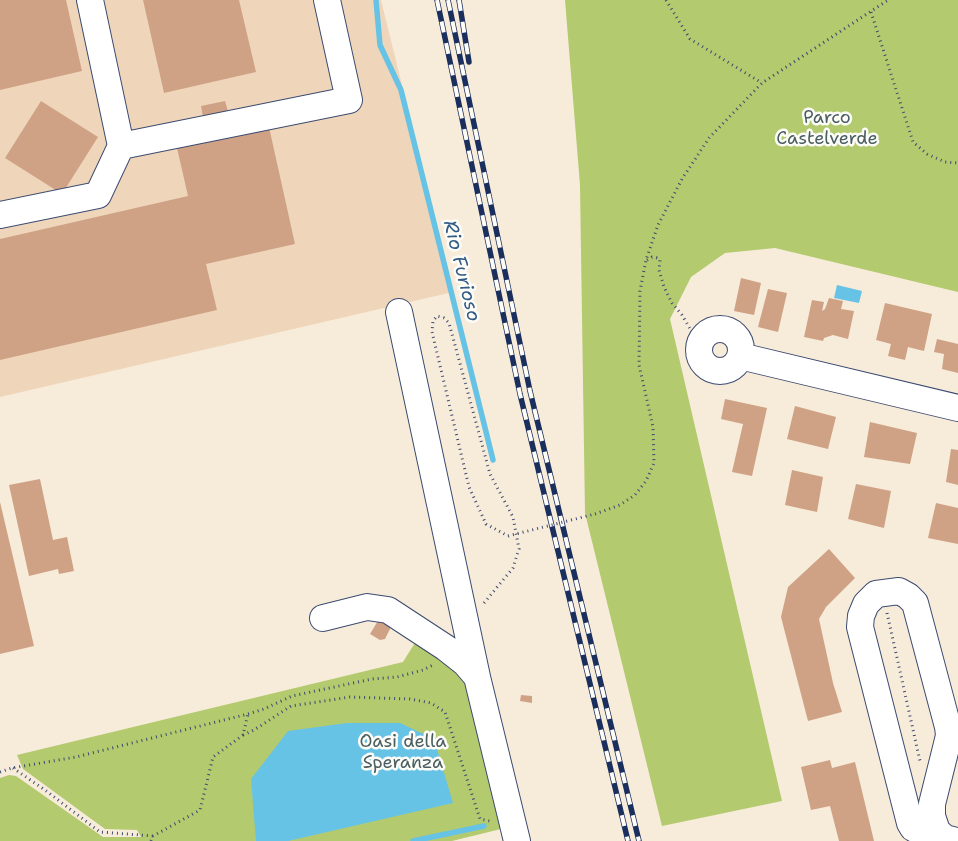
<!DOCTYPE html>
<html>
<head>
<meta charset="utf-8">
<style>
  body { margin:0 }
  canvas { display:block; background:#f7ebd9 }
</style>
</head>
<body>
<canvas width="958" height="841"></canvas>
<script>
const context = document.querySelector('canvas').getContext('2d');
context.lineJoin = 'round';
function fill(path, color) {
  context.fillStyle = color;
  context.fill(path, 'evenodd');
}
function toPath(rows) {
  const path = new Path2D();
  for (const r of rows) {
    if (r.length === 3) {
      path.moveTo(r[0] + r[2], r[1]);
      path.arc(r[0], r[1], r[2], 0, 2 * Math.PI);
      continue;
    }
    path.moveTo(r[0], r[1]);
    for (let i = 2; i < r.length; i += 2) path.lineTo(r[i], r[i + 1]);
  }
  return path;
}
function strokePath(path, color, width, dash) {
  context.strokeStyle = color;
  context.lineWidth = width;
  context.lineCap = dash ? 'butt' : 'round';
  context.setLineDash(dash || []);
  context.stroke(path);
}
function label(font, color, halo, rows, align = 'center') {
  context.font = font + ' "Shantell Sans",sans-serif';
  context.lineWidth = 5;
  context.setLineDash([]);
  context.textBaseline = 'middle';
  context.strokeStyle = halo;
  context.fillStyle = color;
  for (const [text, x, y, turn = 0] of rows) {
    context.save();
    context.translate(x, y);
    context.rotate((+turn || 0) * Math.PI / 180);
    context.textAlign = isNaN(turn) ? turn : align;
    if (halo) context.strokeText(text, 0, 0);
    context.fillText(text, 0, 0);
    context.restore();
  }
}
const built = toPath([
  [0,0,381,0,453,292,0,397]
]);
const green = toPath([
  [565,0,958,0,958,292,775,248,725,253,691,277,670,319,782,801,662,826,585,513,580,185],
  [418,638,441,653,484,705,513,826,452,841,0,841,0,778,9,775,16,776,103,837,141,837,137,830,105,829,23,769,17,755,403,662]
]);
const water = toPath([
  [837,285,862,291,859,303,834,298],
  [347,723,400,723,434,739,453,803,288,841,256,841,251,779,288,731]
]);
const stream = toPath([
  [376,0,380,45,401,90,493,460],
  [413,841,484,826]
]);
const building = toPath([
  [0,0,66,0,82,71,0,90],
  [143,0,239,0,256,72,164,93],
  [41,101,98,137,62,194,5,158],
  [225,101,228,111,203,117,201,106],
  [269,127,295,244,206,264,217,310,0,360,0,239,188,196,177,148],
  [741,278,761,283,754,315,734,311],
  [768,289,787,293,778,332,758,327],
  [829,298,843,301,841,309,854,311,848,339,833,335,824,338,823,341,804,337,812,300,824,302,822,311,825,309],
  [885,303,932,314,924,351,908,347,905,360,888,356,891,344,876,340],
  [937,339,958,344,958,373,942,369,944,354,934,352],
  [725,399,767,408,752,476,732,472,743,424,721,419],
  [795,406,836,417,828,449,787,439],
  [870,422,917,433,910,464,864,457],
  [951,449,958,450,958,485,946,482],
  [792,470,823,477,817,512,785,505],
  [40,479,53,540,67,537,74,571,59,574,58,569,29,576,9,485],
  [856,484,891,491,884,528,848,519],
  [0,502,34,646,0,654],
  [936,503,958,508,958,544,928,538],
  [829,549,855,578,826,607,819,619,833,683,842,712,808,721,781,617,788,587],
  [379,619,391,627,385,639,380,640,370,634],
  [521,695,532,696,532,703,520,701],
  [830,760,832,768,855,762,874,841,839,841,830,806,811,810,801,767]
]);
const path = toPath([
  [666,0,690,39,762,83],
  [871,12,913,142,927,154,945,162,958,163],
  [647,260,652,257,657,258,660,260,659,270,664,287,672,303,682,315,699,344],
  [595,514,620,505,635,495,646,481,654,463,653,427,639,365,640,291,646,260,658,225,682,179,709,138,762,83,888,0],
  [484,603,513,568,519,549,513,517,490,474,449,323,444,318,437,316,433,321,432,332,469,487,486,524,508,536],
  [887,613,920,761],
  [243,735,254,730,291,706,350,697,410,699,431,703,445,712,480,819,490,821],
  [13,768,45,790,100,832,153,836],
  [0,772,12,768,76,757,248,714,264,709,292,696,372,679,397,677,423,670,433,665],
  [151,841,153,836,200,810,213,757,243,735,248,714]
]);
const minor = toPath([
  [121,146,349,100,327,0],
  [0,215,98,195,121,146,90,0],
  [399,312,477,677],
  [720,350,21],
  [740,356,958,408],
  [323,618,367,607,388,610,446,648,465,663,477,677,517,841],
  [945,838,937,831,932,816,932,804,947,744,949,735,948,727,915,603,908,596,899,591,876,594,866,604,861,616,860,627,910,823,913,828,930,837,945,838,956,841]
]);
const rail = toPath([
  [437,0,520,394,628,841],
  [448,0,530,391,639,841],
  [459,0,469,62]
]);
const pathBridge = toPath([
  [508,536,595,514]
]);
const parkNames = [
  ["Parco",827,118],
  ["Castelverde",827,139],
  ["Oasi della",403,742],
  ["Speranza",403,763]
];
const waterNames = [
  ["Rio Furioso",461,271,76]
];
fill(built, '#efd6bb');
fill(green, '#b3ca6f');
fill(water, '#67c3e5');
strokePath(stream, '#67c3e5', 5.5);
fill(building, '#cfa286');
strokePath(minor, '#3c4b70', 28);
strokePath(path, '#3c4b70', 3, [1, 4]);
strokePath(minor, '#fff', 26);
strokePath(rail, '#1b2f5e', 5.5);
strokePath(rail, '#fdfcf7', 4, [11]);
strokePath(pathBridge, '#3c4b70', 3, [1, 4]);
label('18px', '#495e63', '#fdfcf7', parkNames);
label('italic 19px', '#325b86', '#fdfcf7', waterNames);
</script>
</body>
</html>
